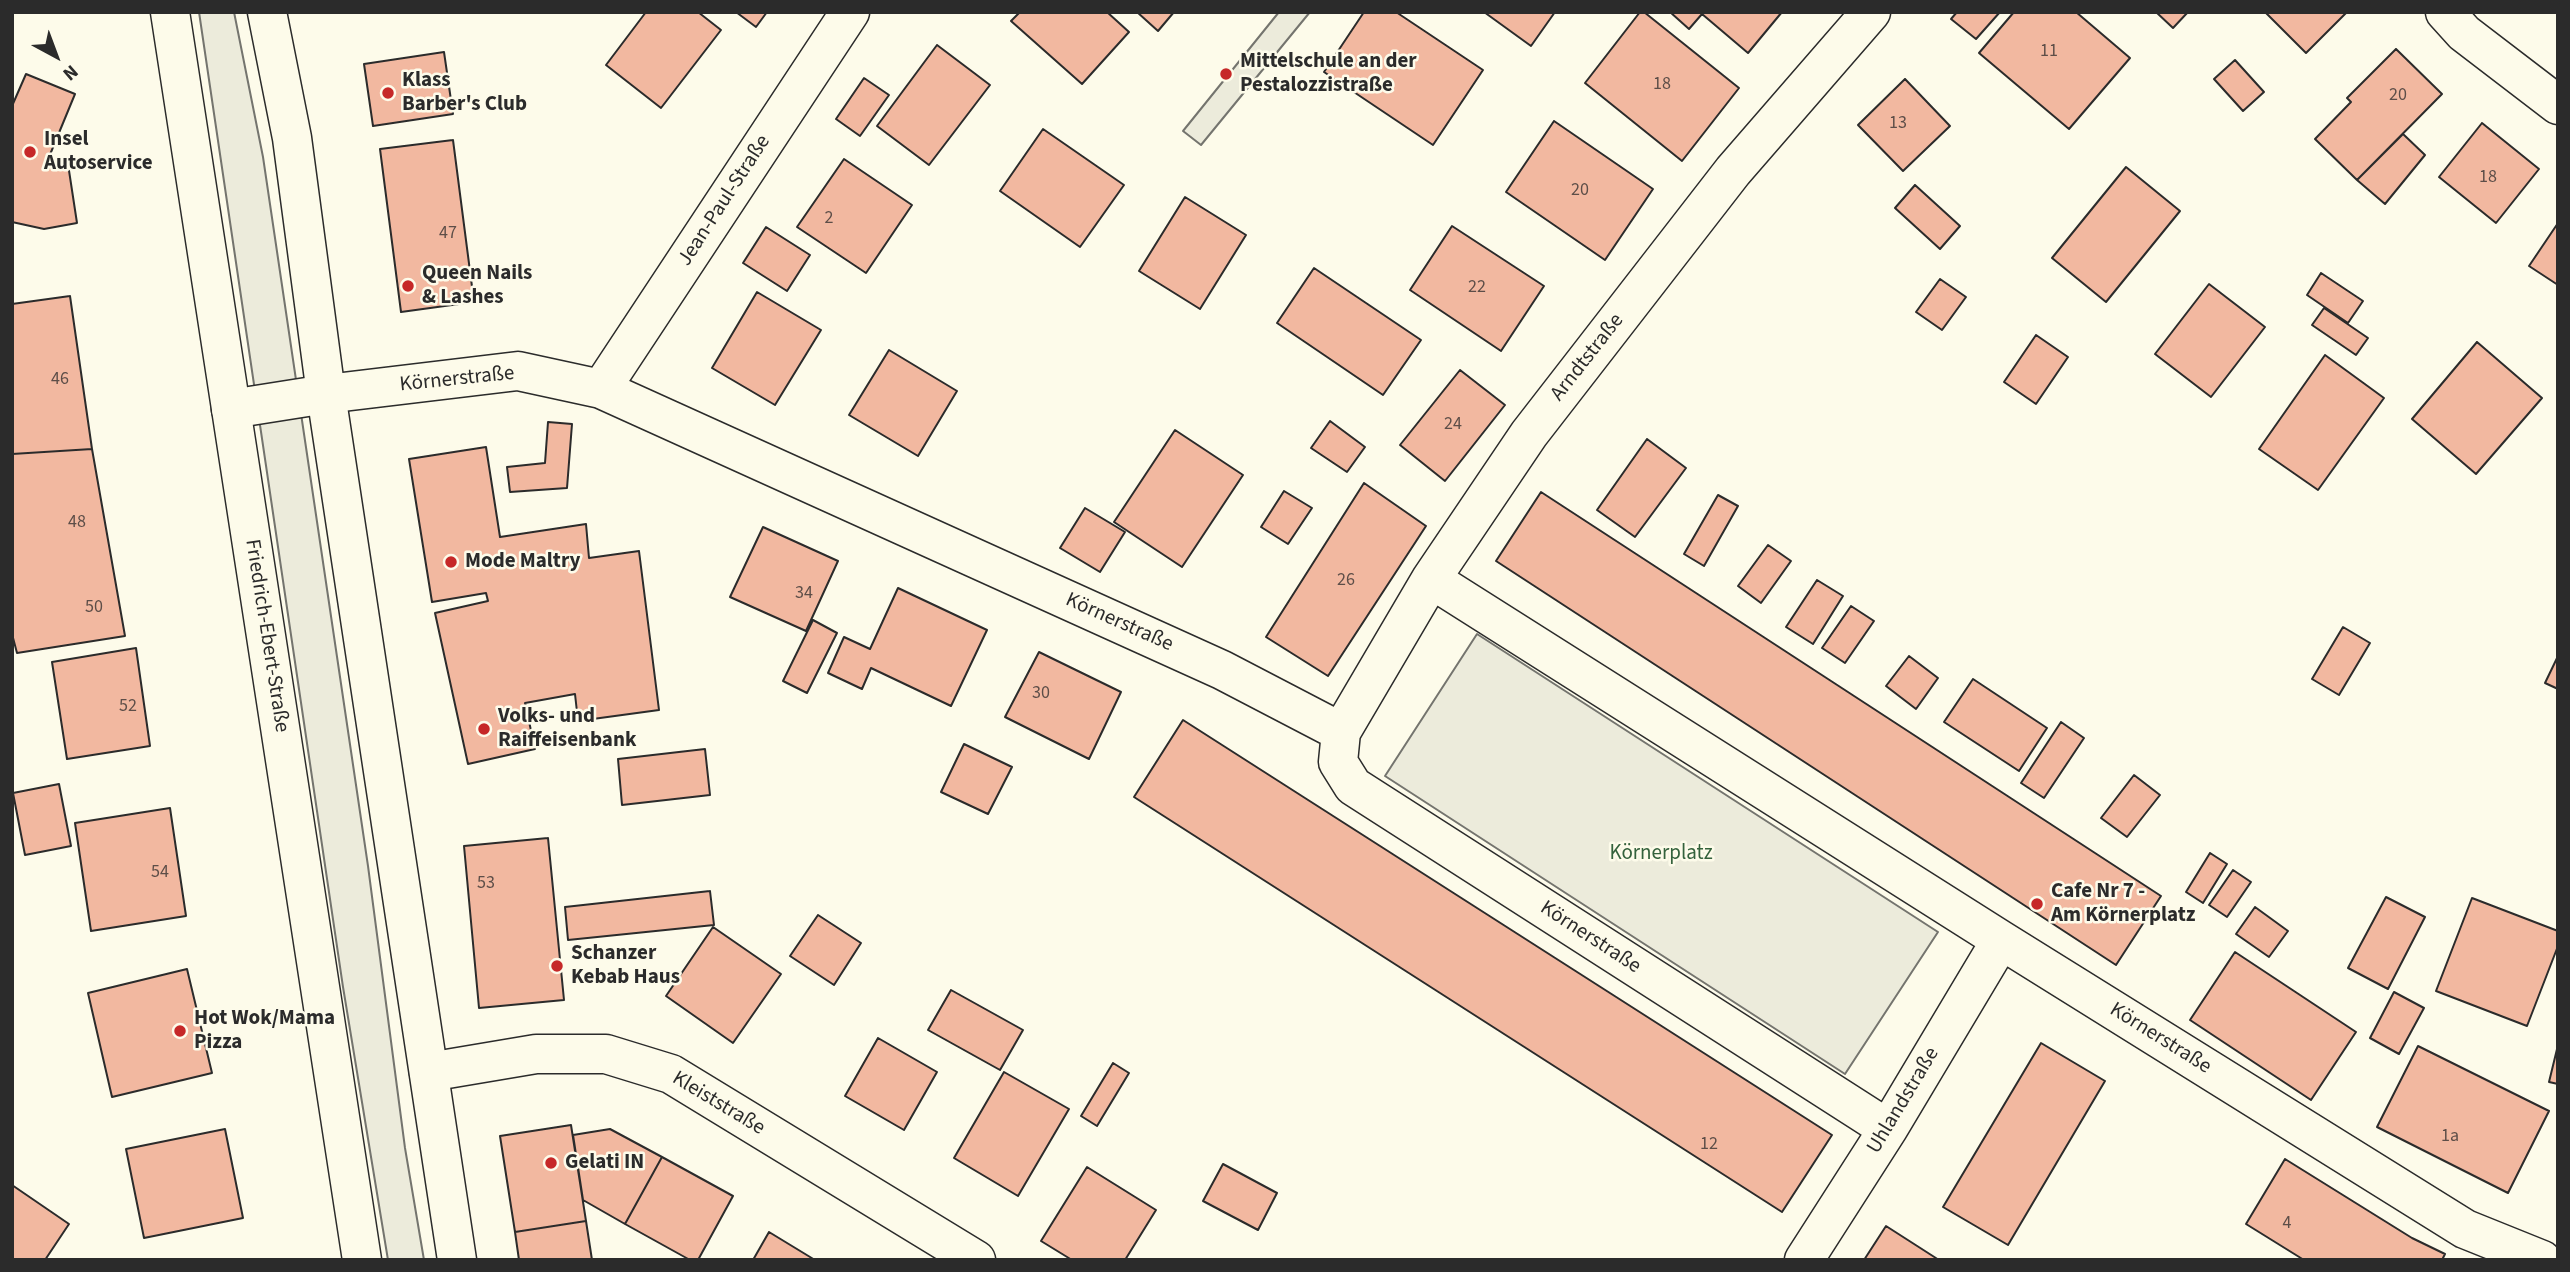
<!DOCTYPE html>
<html>
<head>
<meta charset="utf-8">
<style>
  body { margin:0 }
  #map { position:relative; width:2570px; height:1272px; overflow:hidden; background:#fdfbea; font-family:"Source Sans 3",sans-serif }
  canvas { display:block }
  .frame { position:absolute; inset:0; border:14px solid #2b2b2b; pointer-events:none }
  .north { position:absolute; left:21px; top:21px; width:70px; height:70px; -webkit-text-stroke:5px #fdfbea; paint-order:stroke; rotate:139deg; font-size:19px; font-weight:700; line-height:28px; text-align:center; color:#2b2b2b }
  .north::after { content:''; display:block; margin:auto; width:24px; height:32px; background:#2b2b2b; clip-path:polygon(50% 0,100% 100%,50% 72%,0 100%) }
</style>
</head>
<body>
<div id="map">
<canvas width="2570" height="1272"></canvas>
<div class="frame"></div>
<div class="north">N</div>
</div>
<script>
const context = document.querySelector('canvas').getContext('2d');
context.lineJoin = 'round';
function fill(path, color) {
  context.fillStyle = color;
  context.fill(path, 'evenodd');
}
function toPath(rows) {
  const path = new Path2D();
  for (const r of rows) {
    path.moveTo(r[0], r[1]);
    for (let i = 2; i < r.length; i += 2) path.lineTo(r[i], r[i + 1]);
  }
  return path;
}
function strokePath(path, color, width, dash) {
  context.strokeStyle = color;
  context.lineWidth = width;
  context.lineCap = dash ? 'butt' : 'round';
  context.setLineDash(dash || []);
  context.stroke(path);
}
function label(font, color, halo, rows, align = 'center') {
  context.font = font + ' "Source Sans 3",sans-serif';
  context.lineWidth = 5;
  context.setLineDash([]);
  context.textBaseline = 'middle';
  context.strokeStyle = halo;
  context.fillStyle = color;
  for (const [text, x, y, turn = 0] of rows) {
    context.save();
    context.translate(x, y);
    context.rotate((+turn || 0) * Math.PI / 180);
    context.textAlign = isNaN(turn) ? turn : align;
    if (halo) context.strokeText(text, 0, 0);
    context.fillText(text, 0, 0);
    context.restore();
  }
}
const green = toPath([
  [199,12,234,12,263,157,368,866,405,1148,424,1260,388,1260,343,987,199,12],
  [1279,12,1310,12,1201,145,1183,131,1279,12],
  [1477,634,1938,932,1845,1074,1385,776,1477,634]
]);
const building = toPath([
  [646,12,698,12,721,30,661,108,606,65,646,12],
  [736,12,767,12,756,27,736,12],
  [1020,12,1107,12,1129,32,1082,84,1011,21,1020,12],
  [1137,12,1174,12,1158,31,1137,12],
  [1364,12,1396,12,1483,70,1433,145,1324,72,1364,12],
  [1484,12,1555,12,1531,46,1484,12],
  [1640,12,1644,12,1739,88,1682,161,1585,83,1640,12],
  [1670,12,1782,12,1748,53,1702,14,1689,29,1670,12],
  [1957,12,2000,12,1976,39,1951,19,1957,12],
  [2014,12,2076,12,2130,58,2069,129,1979,53,2014,12],
  [2156,12,2188,12,2173,28,2156,12],
  [2265,12,2347,12,2306,53,2265,12],
  [937,45,990,85,929,165,877,126,937,45],
  [2396,49,2442,94,2357,180,2315,139,2351,102,2347,98,2396,49],
  [444,52,453,114,373,126,364,64,444,52],
  [2235,60,2264,92,2243,111,2214,79,2235,60],
  [26,74,75,94,49,157,68,164,77,223,44,229,12,222,12,106,26,74],
  [864,78,889,95,860,136,836,119,864,78],
  [1905,79,1950,126,1903,171,1858,125,1905,79],
  [1554,121,1653,189,1605,260,1506,192,1554,121],
  [2482,123,2539,169,2496,223,2439,177,2482,123],
  [1043,129,1124,185,1080,247,1000,191,1043,129],
  [2403,134,2425,155,2385,204,2357,180,2403,134],
  [453,140,474,302,401,312,380,149,453,140],
  [844,159,912,205,866,273,797,227,844,159],
  [2126,167,2180,211,2106,302,2052,258,2126,167],
  [1915,185,1960,226,1940,249,1895,208,1915,185],
  [1185,197,1246,235,1200,309,1139,271,1185,197],
  [2558,223,2558,285,2529,266,2558,223],
  [1452,226,1544,286,1501,351,1410,290,1452,226],
  [766,227,810,255,787,291,743,263,766,227],
  [1314,268,1421,340,1383,395,1277,323,1314,268],
  [2321,273,2363,301,2348,323,2307,295,2321,273],
  [1940,279,1966,297,1942,330,1916,312,1940,279],
  [2209,284,2265,327,2211,397,2155,354,2209,284],
  [757,292,821,330,775,405,712,368,757,292],
  [70,296,92,449,12,454,12,304,70,296],
  [2324,308,2368,338,2356,355,2312,325,2324,308],
  [2036,335,2068,357,2036,404,2004,382,2036,335],
  [2477,342,2542,398,2476,474,2412,419,2477,342],
  [889,350,957,391,918,456,849,415,889,350],
  [2325,355,2384,398,2318,490,2259,449,2325,355],
  [1460,370,1505,405,1445,481,1400,445,1460,370],
  [1330,421,1365,447,1347,472,1311,448,1330,421],
  [548,422,572,424,567,488,510,492,507,467,545,463,548,422],
  [1175,430,1243,475,1182,567,1114,522,1175,430],
  [1647,439,1686,468,1635,537,1597,510,1647,439],
  [486,447,500,537,586,524,589,558,639,551,659,710,578,721,575,694,525,703,535,749,468,764,435,613,488,601,486,593,432,602,409,459,486,447],
  [92,449,125,636,17,653,12,634,12,454,92,449],
  [1364,483,1426,526,1328,676,1266,637,1364,483],
  [1284,491,1312,508,1288,544,1261,527,1284,491],
  [1541,492,2161,896,2116,965,1496,561,1541,492],
  [1718,495,1738,506,1704,566,1684,554,1718,495],
  [1085,508,1125,532,1100,572,1060,548,1085,508],
  [763,527,838,561,806,631,730,597,763,527],
  [1768,545,1791,561,1761,603,1738,586,1768,545],
  [1817,580,1843,596,1813,644,1786,627,1817,580],
  [898,588,987,630,951,706,871,668,862,689,828,673,844,637,870,649,898,588],
  [1851,606,1874,621,1845,663,1822,648,1851,606],
  [813,620,837,633,807,693,783,681,813,620],
  [2343,627,2370,643,2339,695,2312,679,2343,627],
  [136,648,150,746,67,759,52,662,136,648],
  [1039,652,1121,692,1089,759,1005,717,1039,652],
  [1909,656,1938,678,1916,709,1886,686,1909,656],
  [2558,656,2558,689,2545,683,2558,656],
  [1973,679,2047,728,2019,771,1944,722,1973,679],
  [1183,720,1832,1135,1782,1212,1134,797,1183,720],
  [2061,722,2084,738,2044,798,2021,783,2061,722],
  [964,744,1012,767,988,814,941,792,964,744],
  [705,749,710,795,622,805,618,759,705,749],
  [2134,775,2160,795,2127,837,2101,818,2134,775],
  [59,784,71,846,25,855,13,793,59,784],
  [170,808,186,916,91,931,75,823,170,808],
  [548,838,564,1000,479,1008,464,846,548,838],
  [2210,853,2227,864,2203,903,2186,892,2210,853],
  [2233,870,2251,882,2227,917,2209,905,2233,870],
  [710,891,714,925,568,940,565,907,710,891],
  [2386,897,2425,917,2388,989,2348,968,2386,897],
  [2472,898,2558,931,2558,946,2527,1026,2436,991,2472,898],
  [2255,907,2288,931,2269,957,2236,934,2255,907],
  [818,915,861,943,834,985,790,956,818,915],
  [713,927,781,974,733,1043,666,996,713,927],
  [2235,952,2356,1032,2311,1100,2190,1020,2235,952],
  [187,969,212,1073,112,1097,88,993,187,969],
  [951,990,1023,1030,1000,1070,928,1030,951,990],
  [2394,992,2424,1008,2399,1054,2370,1038,2394,992],
  [878,1038,937,1072,904,1130,845,1096,878,1038],
  [2041,1043,2105,1081,2008,1245,1943,1207,2041,1043],
  [2558,1045,2558,1084,2549,1082,2558,1045],
  [2418,1046,2549,1111,2508,1193,2377,1127,2418,1046],
  [1113,1063,1129,1073,1097,1126,1081,1116,1113,1063],
  [1004,1072,1069,1109,1018,1196,954,1158,1004,1072],
  [571,1125,586,1221,515,1232,500,1136,571,1125],
  [225,1129,243,1218,144,1238,126,1149,225,1129],
  [610,1129,662,1157,625,1224,583,1200,573,1135,610,1129],
  [662,1157,733,1196,698,1260,690,1260,625,1224,662,1157],
  [2285,1159,2412,1238,2445,1254,2442,1260,2304,1260,2246,1224,2285,1159],
  [1223,1164,1277,1193,1258,1230,1203,1201,1223,1164],
  [1087,1167,1156,1210,1125,1260,1072,1260,1041,1241,1087,1167],
  [12,1185,69,1224,45,1260,12,1260,12,1185],
  [586,1221,592,1260,519,1260,515,1232,586,1221],
  [1886,1226,1939,1260,1864,1260,1886,1226],
  [769,1232,815,1260,753,1260,769,1232]
]);
const street = toPath([
  [1871,12,1733,171,1529,434,1431,579,1341,732,1338,762,1353,786,1888,1129],
  [2445,12,2464,33,2558,105],
  [601,389,850,12],
  [231,409,326,394,518,371,601,389,1222,670,1341,732],
  [1431,579,2001,940,2465,1229,2542,1260],
  [429,1072,536,1054,606,1054,671,1074,976,1260],
  [1804,1260,1888,1129,2001,940]
]);
const secondary = toPath([
  [170,12,362,1260],
  [267,12,292,138,326,394,457,1260]
]);
const markers = [
  [1226,74,7,"#c62828"],
  [388,93,7,"#c62828"],
  [30,152,7,"#c62828"],
  [408,286,7,"#c62828"],
  [451,562,7,"#c62828"],
  [484,729,7,"#c62828"],
  [2037,904,7,"#c62828"],
  [557,966,7,"#c62828"],
  [180,1031,7,"#c62828"],
  [551,1163,7,"#c62828"]
];
const numberNames = [
  ["11",2049,52],
  ["18",1662,85],
  ["20",2398,96],
  ["13",1898,124],
  ["18",2488,178],
  ["20",1580,191],
  ["2",829,219],
  ["47",448,234],
  ["22",1477,288],
  ["46",60,380],
  ["24",1453,425],
  ["48",77,523],
  ["26",1346,581],
  ["34",804,594],
  ["50",94,608],
  ["30",1041,694],
  ["52",128,707],
  ["54",160,873],
  ["53",486,884],
  ["1a",2450,1137],
  ["12",1709,1145],
  ["4",2287,1224]
];
const poiNames = [
  ["Mittelschule an der",1240,62],
  ["Pestalozzistraße",1240,86],
  ["Klass",402,81],
  ["Barber's Club",402,105],
  ["Insel",44,140],
  ["Autoservice",44,164],
  ["Queen Nails",422,274],
  ["& Lashes",422,298],
  ["Mode Maltry",465,562],
  ["Volks- und",498,717],
  ["Raiffeisenbank",498,741],
  ["Cafe Nr 7 -",2051,892],
  ["Am Körnerplatz",2051,916],
  ["Schanzer",571,954],
  ["Kebab Haus",571,978],
  ["Hot Wok/Mama",194,1019],
  ["Pizza",194,1043],
  ["Gelati IN",565,1163]
];
const streetNames = [
  ["Jean-Paul-Straße",725,201,-57],
  ["Arndtstraße",1588,358,-52],
  ["Körnerstraße",457,380,-6],
  ["Körnerstraße",1119,623,24],
  ["Friedrich-Ebert-Straße",266,636,81],
  ["Körnerstraße",1590,938,33],
  ["Körnerstraße",2160,1039,32],
  ["Uhlandstraße",1904,1101,-59],
  ["Kleiststraße",718,1104,31]
];
const parkNames = [
  ["Körnerplatz",1661,854]
];
fill(green, '#ecebdb');
strokePath(green, '#74746e', 2);
fill(building, '#f2b8a0');
strokePath(building, '#2b2b2b', 2);
strokePath(street, '#2b2b2b', 41);
strokePath(secondary, '#2b2b2b', 41);
strokePath(street, '#fdfbea', 38);
strokePath(secondary, '#fdfbea', 38);
for (const [x, y, r, color] of markers) {
  const dot = new Path2D();
  dot.arc(x, y, r, 0, 2 * Math.PI);
  context.fillStyle = color;
  context.fill(dot);
  strokePath(dot, '#fdfbea', 2.5);
}
label('18px', '#5d4e48', null, numberNames);
label('bold 21px', '#2b2b2b', '#fdfbea', poiNames, 'left');
label('21px', '#2b2b2b', '#fdfbea', streetNames);
label('21px', '#34623c', '#fdfbea', parkNames);
</script>
</body>
</html>
